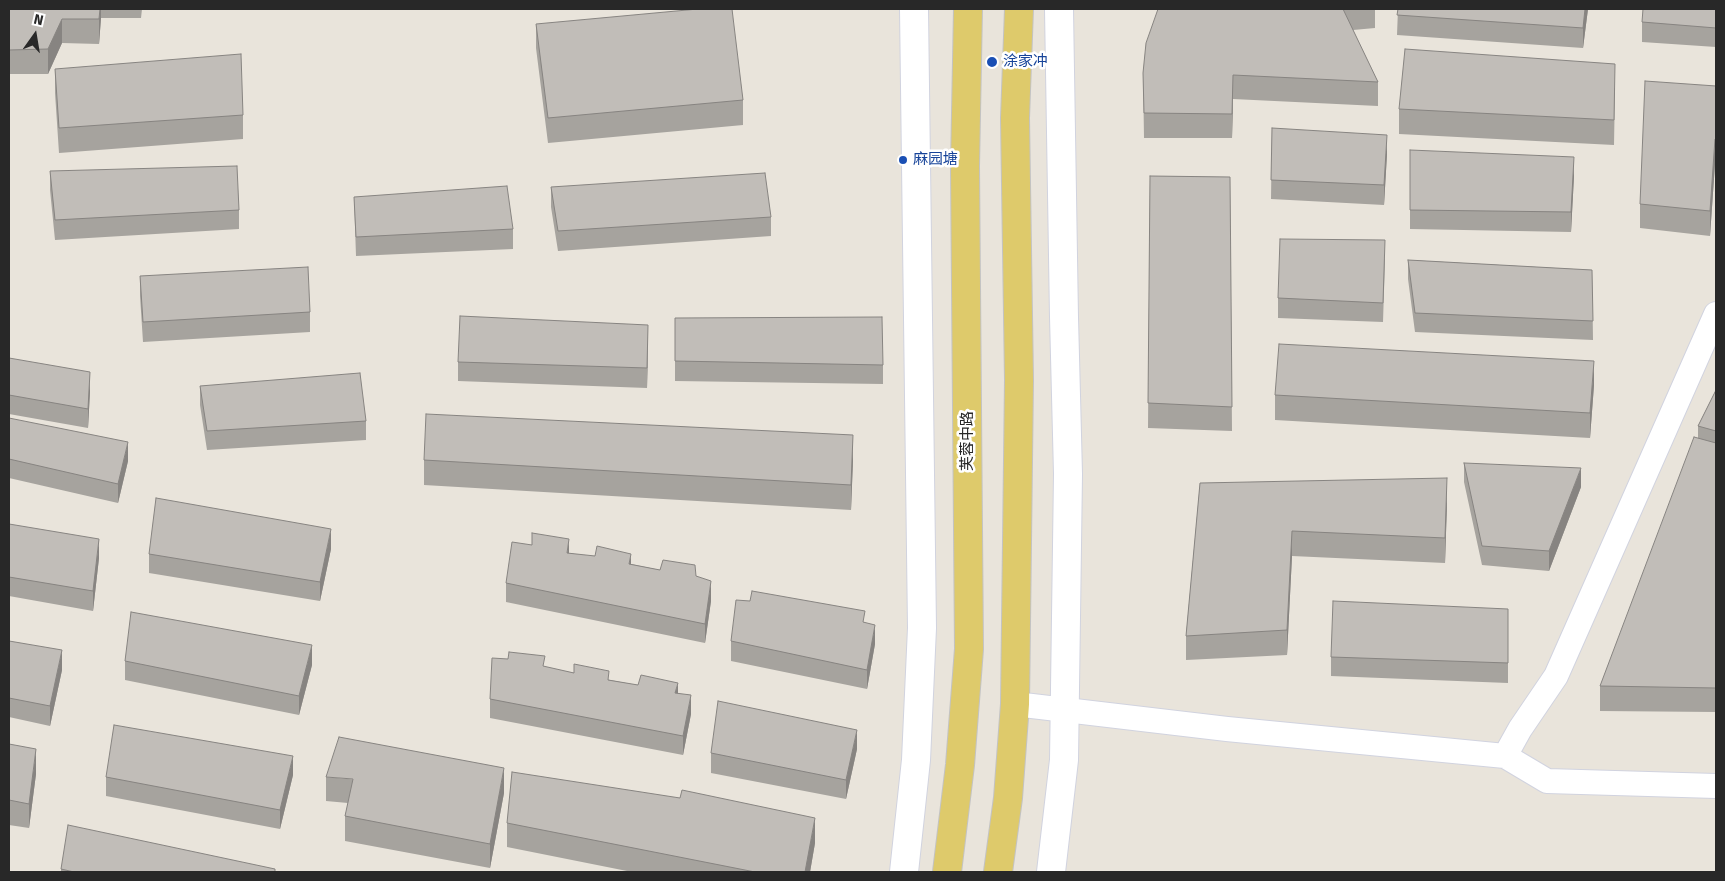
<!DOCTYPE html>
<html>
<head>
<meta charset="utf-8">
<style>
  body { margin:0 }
  #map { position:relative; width:1725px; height:881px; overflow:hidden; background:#e9e4db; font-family:"Fira Sans",sans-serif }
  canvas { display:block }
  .frame { position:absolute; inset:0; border:10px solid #282828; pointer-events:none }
  .north { position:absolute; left:10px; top:10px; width:50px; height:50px; -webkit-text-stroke:4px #fff; paint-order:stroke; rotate:13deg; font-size:14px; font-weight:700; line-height:20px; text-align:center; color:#282828 }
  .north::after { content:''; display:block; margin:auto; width:18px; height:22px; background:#282828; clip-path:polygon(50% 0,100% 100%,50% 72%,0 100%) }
</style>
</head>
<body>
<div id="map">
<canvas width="1725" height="881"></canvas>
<div class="frame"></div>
<div class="north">N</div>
</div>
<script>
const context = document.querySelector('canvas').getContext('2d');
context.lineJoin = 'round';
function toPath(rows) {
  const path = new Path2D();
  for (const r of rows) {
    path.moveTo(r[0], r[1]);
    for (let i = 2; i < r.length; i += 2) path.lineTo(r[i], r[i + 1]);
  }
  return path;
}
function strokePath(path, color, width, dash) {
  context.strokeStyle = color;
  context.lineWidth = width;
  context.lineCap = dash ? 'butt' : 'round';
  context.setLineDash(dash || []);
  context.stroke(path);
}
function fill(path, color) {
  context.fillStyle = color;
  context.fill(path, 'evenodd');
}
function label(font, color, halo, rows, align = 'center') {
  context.font = font + ' "Fira Sans","Noto Sans SC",sans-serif';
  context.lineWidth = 5;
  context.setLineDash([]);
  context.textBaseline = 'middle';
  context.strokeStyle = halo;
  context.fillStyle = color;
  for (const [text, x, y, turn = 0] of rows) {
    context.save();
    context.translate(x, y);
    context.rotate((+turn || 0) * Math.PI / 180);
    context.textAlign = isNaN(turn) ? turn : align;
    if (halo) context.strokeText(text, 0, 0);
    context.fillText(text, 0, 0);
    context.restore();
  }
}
const street = toPath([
  [1015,704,1227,729,1505,756,1520,729,1556,676,1716,314],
  [1505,756,1547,781,1716,786]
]);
const secondary = toPath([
  [904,872,916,760,922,628,914,9],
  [1051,872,1064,760,1068,474,1064,317,1059,9]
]);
const primary = toPath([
  [947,872,960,765,969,649,965,166,968,9],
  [998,872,1008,798,1015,704,1019,380,1015,118,1019,9]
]);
const wall = toPath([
  [9,9,142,9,141,18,101,18,99,44,62,43,48,74,9,74],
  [1158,9,1375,9,1375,28,1353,30,1378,82,1378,106,1233,99,1232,138,1144,138,1143,73],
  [1398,9,1588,9,1583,48,1397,35],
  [1716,9,1716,47,1642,42,1642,22],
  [536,24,743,100,743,125,548,143,536,48],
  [55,69,243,115,243,139,59,153,55,93],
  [1716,86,1716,164,1715,164,1710,236,1640,228,1640,204],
  [1615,88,1614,145,1399,134,1399,109],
  [1272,128,1387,154,1384,205,1271,199],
  [1410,150,1574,176,1571,232,1410,229],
  [50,171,239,210,239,229,55,240,50,190],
  [1150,176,1230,177,1232,431,1148,428],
  [551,187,771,217,771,236,558,251,551,207],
  [354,197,513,229,513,249,356,256],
  [1385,259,1383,322,1278,318,1278,298],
  [1408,260,1592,270,1593,340,1415,332,1408,279],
  [140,276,310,312,310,332,143,342,140,296],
  [675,318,883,365,883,384,675,381],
  [648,344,647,388,458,381,458,362],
  [9,358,90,391,88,428,9,414],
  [1594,385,1590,438,1275,420,1275,395],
  [200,386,366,421,366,440,207,450,200,405],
  [1716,390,1716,712,1600,711,1600,686,1698,438,1698,426],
  [9,418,128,461,118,503,9,478],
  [424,460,853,460,851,510,424,485],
  [1464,463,1581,487,1549,571,1482,565,1464,482],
  [1200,483,1447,503,1445,563,1292,556,1287,655,1186,660,1186,636],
  [9,524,99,558,93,611,9,596],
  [532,545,569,553,631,564,660,570,696,576,711,601,705,643,506,602,506,583],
  [331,549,320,601,149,573,149,554],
  [1508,609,1508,683,1331,676,1331,657],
  [865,622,875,644,867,689,731,661,731,641],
  [9,641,62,670,50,726,9,717],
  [125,661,312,665,299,715,125,680],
  [545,667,574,673,678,693,691,714,683,755,490,718,490,699],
  [9,744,36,774,29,828,9,825],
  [857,749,846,799,711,773,711,753],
  [293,775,280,829,106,796,106,777],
  [326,777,504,793,490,868,345,841,345,816,348,803,326,801],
  [507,823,815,843,810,872,632,872,507,847],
  [61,869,275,872,61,872]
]);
const shadedWall = toPath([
  [100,9,101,9,101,18,99,44,99,19],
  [1585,9,1588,9,1583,48,1583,28],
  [62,19,62,43,48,74,48,49],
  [1233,75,1233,99,1232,138,1232,114],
  [1387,135,1387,154,1384,205,1384,185],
  [1715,139,1715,164,1710,236,1710,211],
  [1574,157,1574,176,1571,232,1571,212],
  [648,325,648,344,647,388,647,368],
  [1594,361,1594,385,1590,438,1590,413],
  [90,372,90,391,88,428,88,409],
  [853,435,853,460,851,510,851,485],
  [128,442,128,461,118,503,118,484],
  [1581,468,1581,487,1549,571,1549,551],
  [1447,478,1447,503,1445,563,1445,538],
  [331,529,331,549,320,601,320,582],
  [1292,531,1292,556,1287,655,1287,630],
  [99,539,99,558,93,611,93,591],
  [569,539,569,559,567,553],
  [631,554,631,573,629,564],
  [711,581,711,601,705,643,705,624],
  [875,625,875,644,867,689,867,670],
  [312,645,312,665,299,715,299,696],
  [62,650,62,670,50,726,50,706],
  [678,683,678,703,675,693],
  [691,695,691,714,683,755,683,736],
  [857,730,857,749,846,799,846,780],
  [36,749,36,774,29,828,29,804],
  [293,756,293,775,280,829,280,810],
  [504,768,504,793,490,868,490,844],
  [815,818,815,843,810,872,805,872]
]);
const building = toPath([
  [9,9,100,9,99,19,62,19,48,49,9,50,9,9],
  [698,9,732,9,743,100,548,118,536,24,698,9],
  [1158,9,1343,9,1378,82,1233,75,1232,114,1144,113,1143,73,1146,43,1158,9],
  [1398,9,1585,9,1583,28,1397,15,1398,9],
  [1643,9,1716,9,1716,28,1642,22,1643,9],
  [1405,49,1615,64,1614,120,1399,109,1405,49],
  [241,54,243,115,59,128,55,69,241,54],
  [1645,81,1716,86,1716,139,1715,139,1710,211,1640,204,1645,81],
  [1272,128,1387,135,1384,185,1271,180,1272,128],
  [1410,150,1574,157,1571,212,1410,210,1410,150],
  [237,166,239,210,55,220,50,171,237,166],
  [765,173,771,217,558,231,551,187,765,173],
  [1150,176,1230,177,1232,407,1148,403,1150,176],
  [507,186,513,229,356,237,354,197,507,186],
  [1280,239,1385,240,1383,303,1278,298,1280,239],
  [1408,260,1592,270,1593,321,1415,313,1408,260],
  [308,267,310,312,143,322,140,276,308,267],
  [460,316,648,325,647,368,458,362,460,316],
  [882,317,883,365,675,361,675,318,882,317],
  [1279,344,1594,361,1590,413,1275,395,1279,344],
  [9,358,90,372,88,409,9,395,9,358],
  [360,373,366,421,207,431,200,386,360,373],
  [1716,390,1716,431,1698,426,1716,390],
  [426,414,853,435,851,485,424,460,426,414],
  [9,418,128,442,118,484,9,459,9,418],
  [1694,437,1716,443,1716,688,1600,686,1694,437],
  [1464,463,1581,468,1549,551,1482,546,1464,463],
  [1447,478,1445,538,1292,531,1287,630,1186,636,1200,483,1447,478],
  [156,498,331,529,320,582,149,554,156,498],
  [9,524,99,539,93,591,9,577,9,524],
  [532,533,569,539,567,553,595,556,597,546,631,554,629,564,660,570,663,560,695,565,696,576,711,581,705,624,506,583,512,542,532,545,532,533],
  [752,591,865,611,863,622,875,625,867,670,731,641,736,600,750,601,752,591],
  [1333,601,1508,609,1508,663,1331,657,1333,601],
  [131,612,312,645,299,696,125,661,131,612],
  [9,641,62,650,50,706,9,698,9,641],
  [509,652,545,656,543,666,574,673,574,664,609,671,608,680,638,685,641,675,678,683,675,693,691,695,683,736,490,699,492,658,508,659,509,652],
  [718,701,857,730,846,780,711,753,718,701],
  [114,725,293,756,280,810,106,777,114,725],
  [339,737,504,768,490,844,345,816,353,779,326,777,339,737],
  [9,744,36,749,29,804,9,800,9,744],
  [512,772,680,798,682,790,815,818,805,872,755,872,507,823,512,772],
  [68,825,275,869,275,872,74,872,61,869,68,825]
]);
const markers = [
  [992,62,6,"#1a4fb4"],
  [903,160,5,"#1a4fb4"]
];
const transitNames = [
  ["涂家冲",1003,62],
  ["麻园塘",913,160]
];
const streetNames = [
  ["芙蓉中路",968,441,-90]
];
strokePath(street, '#d1d3df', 26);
strokePath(secondary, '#d1d3df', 30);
strokePath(primary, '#c3c3c3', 30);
strokePath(street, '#fff', 24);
strokePath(secondary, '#fff', 28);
strokePath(primary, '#deca6b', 28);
fill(wall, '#a6a39e');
fill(shadedWall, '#878481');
fill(building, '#c1bdb8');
strokePath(building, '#878481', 1);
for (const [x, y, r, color] of markers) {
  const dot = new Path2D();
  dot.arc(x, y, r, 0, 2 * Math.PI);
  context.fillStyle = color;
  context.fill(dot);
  strokePath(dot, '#fff', 2);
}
label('15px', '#164399', '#fff', transitNames, 'left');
label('15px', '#282828', '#fff', streetNames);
</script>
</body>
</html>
